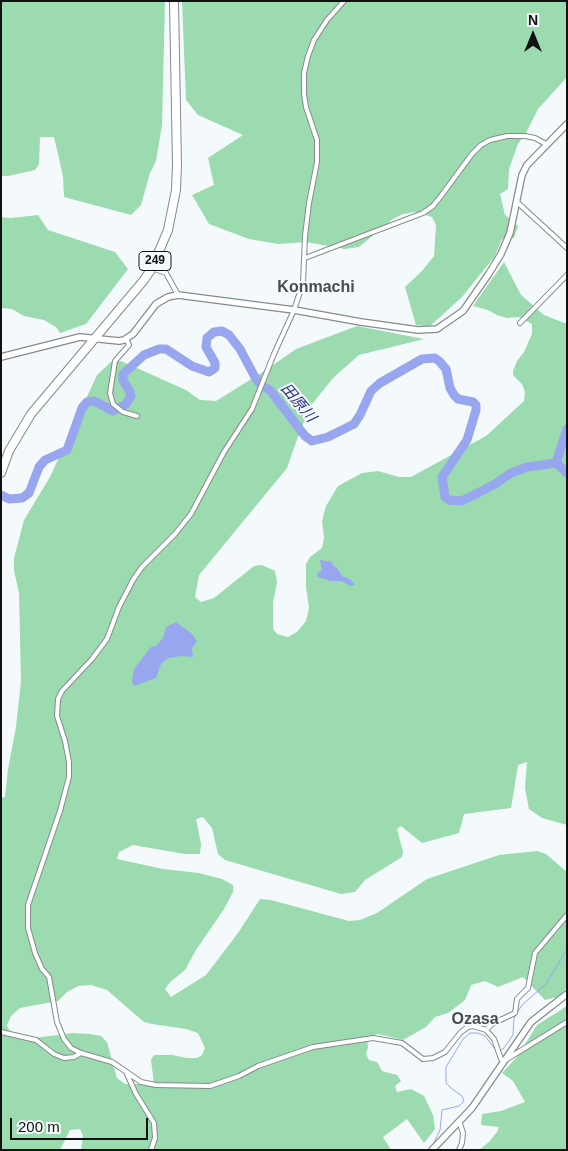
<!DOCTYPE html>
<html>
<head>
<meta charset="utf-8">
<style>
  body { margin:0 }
  #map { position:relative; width:568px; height:1151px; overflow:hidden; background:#f4fafb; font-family:Helvetica,sans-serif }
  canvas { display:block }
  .frame { position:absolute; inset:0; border:2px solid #101212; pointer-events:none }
  .north { position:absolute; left:508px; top:10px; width:50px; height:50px; -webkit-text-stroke:4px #f4fafb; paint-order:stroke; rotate:0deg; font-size:14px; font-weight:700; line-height:20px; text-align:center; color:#101212 }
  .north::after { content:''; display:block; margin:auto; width:18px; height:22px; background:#101212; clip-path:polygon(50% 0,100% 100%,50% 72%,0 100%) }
  .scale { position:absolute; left:10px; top:1118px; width:138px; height:22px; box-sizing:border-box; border:2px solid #101212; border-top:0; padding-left:6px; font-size:15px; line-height:18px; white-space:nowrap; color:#101212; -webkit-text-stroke:4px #f4fafb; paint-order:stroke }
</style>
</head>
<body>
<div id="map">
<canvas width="568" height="1151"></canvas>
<div class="frame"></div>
<div class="north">N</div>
<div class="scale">200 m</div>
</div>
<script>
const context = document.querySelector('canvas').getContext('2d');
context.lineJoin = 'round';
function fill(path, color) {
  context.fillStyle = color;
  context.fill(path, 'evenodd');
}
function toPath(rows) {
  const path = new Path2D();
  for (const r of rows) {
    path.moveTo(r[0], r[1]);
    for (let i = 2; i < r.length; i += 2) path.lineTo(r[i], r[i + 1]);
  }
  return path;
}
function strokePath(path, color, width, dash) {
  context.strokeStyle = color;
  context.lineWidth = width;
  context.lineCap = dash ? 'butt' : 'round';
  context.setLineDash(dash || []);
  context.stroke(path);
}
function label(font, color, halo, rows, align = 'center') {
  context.font = font + ' Helvetica,"Noto Sans JP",sans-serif';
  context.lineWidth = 4;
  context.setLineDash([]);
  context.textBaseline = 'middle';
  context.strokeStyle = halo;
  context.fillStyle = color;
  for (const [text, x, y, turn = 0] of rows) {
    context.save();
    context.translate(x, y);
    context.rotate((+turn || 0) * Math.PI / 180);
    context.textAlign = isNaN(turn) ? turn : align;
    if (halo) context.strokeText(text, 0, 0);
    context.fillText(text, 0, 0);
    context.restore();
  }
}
const green = toPath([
  [1,1,165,1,162,125,156,161,150,173,141,205,131,215,64,197,63,176,54,137,40,137,39,164,35,170,8,176,1,176],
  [182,1,567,1,567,77,538,109,526,133,518,144,509,169,508,189,500,194,505,215,518,226,514,238,502,239,495,256,462,297,430,326,416,325,405,287,422,271,434,256,436,225,432,217,415,212,403,214,393,219,359,247,345,249,306,242,278,244,249,239,209,224,192,195,214,185,208,158,243,135,198,115,186,100],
  [38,215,48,230,115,252,128,269,86,324,60,333,56,327,44,320,24,316,12,309,1,308,1,217,11,218],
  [504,262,521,295,544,315,567,324,567,825,542,818,529,809,525,788,527,762,518,765,511,808,464,814,459,833,422,843,401,826,397,829,403,852,402,857,365,880,355,892,341,894,225,860,218,854,212,828,203,817,196,819,201,844,200,854,185,854,133,845,119,852,117,859,163,869,199,873,222,879,233,885,233,892,224,909,196,950,185,970,170,982,165,989,171,997,206,975,238,933,260,899,271,900,349,921,360,920,377,913,427,879,499,855,537,851,546,854,567,872,567,988,557,997,545,1000,523,977,498,987,485,981,471,985,465,1000,448,1013,435,1017,426,1027,403,1040,378,1034,367,1038,368,1047,366,1054,369,1060,377,1062,382,1071,397,1075,401,1081,395,1086,397,1092,411,1089,424,1096,433,1115,435,1129,424,1143,407,1119,383,1137,391,1150,81,1150,83,1136,80,1129,70,1130,60,1150,1,1150,1,798,5,797,8,769,16,727,21,681,19,593,14,571,14,558,24,520,50,477,97,375,111,362,121,361,186,390,200,400,216,401,266,370,296,349,357,326,424,339,359,355,334,377,312,404,300,431,287,468,199,575,195,597,201,602,214,598,254,566,262,565,275,571,277,582,273,603,273,629,277,634,288,637,297,632,306,621,309,608,306,587,306,564,310,557,322,548,324,538,322,521,326,506,338,486,362,473,378,471,399,477,411,477,486,436,524,401,525,392,522,384,513,375,513,371,517,361,524,352,532,334,532,324,519,317,507,318,497,315,488,310,473,306],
  [91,985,107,990,144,1022,152,1024,186,1029,198,1033,205,1048,202,1055,197,1058,187,1058,172,1055,154,1055,151,1060,154,1084,125,1084,117,1078,107,1042,101,1036,90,1034,73,1033,26,1039,12,1037,7,1025,11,1016,20,1008,58,1001,67,992,78,986],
  [567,1006,567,1150,479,1150,489,1142,497,1132,499,1127,481,1125,482,1114,501,1111,525,1102,513,1081,502,1073,517,1057,537,1025]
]);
const water = toPath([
  [320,560,332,562,333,566,337,568,342,576,350,579,355,585,351,586,341,581,331,581,318,577,317,574,322,570],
  [176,622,191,633,197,641,192,648,193,657,181,656,168,658,161,664,156,678,134,686,132,681,134,669,151,647,156,646,163,638,166,627]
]);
const stream = toPath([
  [500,1051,503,1049,513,1035,514,1018,522,1005,546,984,567,949],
  [432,1147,440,1130,442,1110,459,1106,464,1101,462,1096,451,1088,446,1083,446,1067,463,1039,470,1033,478,1033,485,1036,497,1052]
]);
const river = toPath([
  [556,463,567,429],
  [556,463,567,473],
  [1,495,9,499,22,498,29,493,39,467,45,460,67,450,82,408,87,402,94,401,113,411,126,404,131,396,130,392,123,380,123,374,144,355,159,349,166,349,192,366,209,372,215,368,215,363,206,347,207,338,214,332,222,331,229,335,240,349,256,379,262,386,270,390,305,436,312,441,328,437,354,424,360,415,371,391,380,383,422,359,435,358,439,361,446,369,450,388,454,395,458,399,473,402,476,405,476,410,467,440,442,477,445,497,449,500,461,501,474,495,495,484,511,473,527,467,556,463]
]);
const street = toPath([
  [344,1,327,20,314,40,308,56,304,73,304,94,306,107,317,140,317,162,309,203,305,236,303,283,294,310,274,354,252,409,224,452,191,514,175,534,142,567,133,580,119,607,107,639,92,659,62,691,58,699,57,716,65,741,69,762,69,777,60,811,28,905,28,928,35,953,42,969,49,977,57,1022,64,1039,71,1048,81,1053,112,1062,141,1082,156,1085,210,1086,239,1076,258,1066,313,1047,373,1038,402,1043,423,1059,433,1058,445,1052,461,1032,468,1027,473,1026,486,1030,494,1039,501,1059,504,1061,567,1022],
  [518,203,567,248],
  [305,258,423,213,433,206,441,196,472,154,481,145,490,140,507,136,525,136,535,138,546,144],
  [152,268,166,273,178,295],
  [520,323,567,275],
  [126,338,129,345,115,361,110,393,113,404,123,412,137,416],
  [486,1030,492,1024,515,1013,517,999,528,988,535,953,567,915],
  [1,1032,36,1040,54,1054,64,1058,74,1057,81,1053],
  [127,1074,136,1094,154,1123,155,1138,151,1150],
  [459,1150,462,1143,463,1133,459,1121]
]);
const secondary = toPath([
  [1,357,80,337,119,341,124,340,133,334,156,304,168,297,178,295,294,310,361,322,418,330,437,329,463,311,488,275,501,254,510,233,522,175,527,165,567,124],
  [432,1150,472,1108,531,1022,567,994]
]);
const highway = toPath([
  [1,473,9,451,31,414,144,280,152,268,168,230,176,190,177,165,174,1]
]);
const shields = [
  [155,261,32]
];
const shieldNames = [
  ["249",155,261]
];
const waterNames = [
  ["田原川",298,403,50]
];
const quarterNames = [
  ["Konmachi",316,288],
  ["Ozasa",475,1020]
];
fill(green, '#9cdab0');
fill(water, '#97a6ee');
strokePath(stream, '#97a6ee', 1);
strokePath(river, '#97a6ee', 9);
strokePath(street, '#858b8c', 6);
strokePath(secondary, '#858b8c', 8);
strokePath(highway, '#858b8c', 10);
strokePath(street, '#fff', 4);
strokePath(secondary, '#fff', 5.5);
strokePath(highway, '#fff', 8);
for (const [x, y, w] of shields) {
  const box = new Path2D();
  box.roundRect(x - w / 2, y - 9.5, w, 19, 4);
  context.fillStyle = '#f4fafb';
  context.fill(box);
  strokePath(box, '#101212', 1);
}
label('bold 12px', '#101212', null, shieldNames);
label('italic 15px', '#2d3385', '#f4fafb', waterNames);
label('bold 16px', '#474c4d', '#f4fafb', quarterNames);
</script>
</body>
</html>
